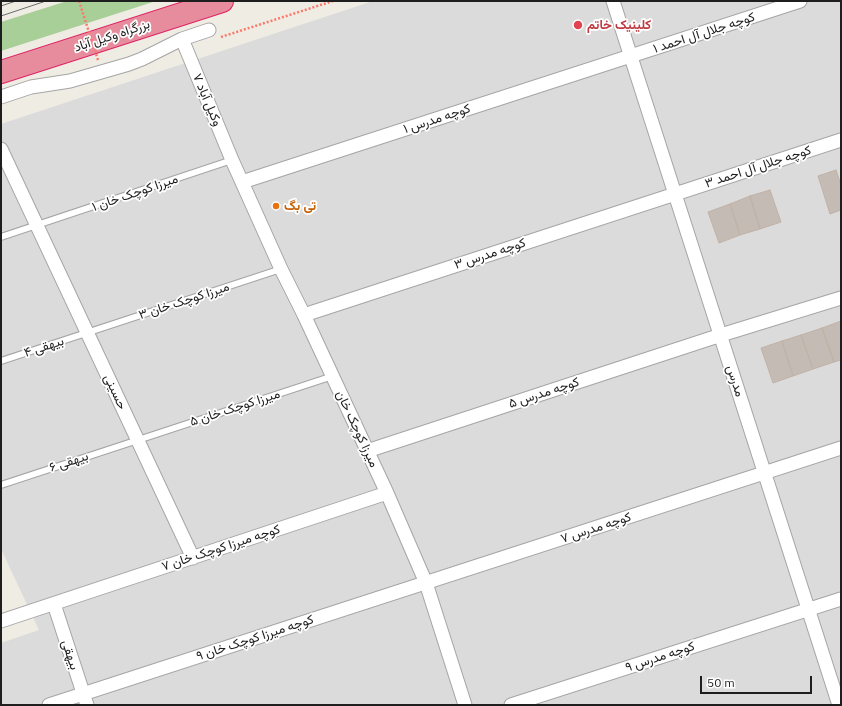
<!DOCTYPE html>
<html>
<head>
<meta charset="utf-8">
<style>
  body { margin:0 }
  #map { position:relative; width:842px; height:706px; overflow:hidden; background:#efece4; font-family:"IBM Plex Sans",sans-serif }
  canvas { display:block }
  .frame { position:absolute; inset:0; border:2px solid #1e1e1e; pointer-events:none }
  .scale { position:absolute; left:700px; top:676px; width:112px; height:18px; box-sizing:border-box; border:2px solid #1e1e1e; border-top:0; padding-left:5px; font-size:12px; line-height:14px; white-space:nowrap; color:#1e1e1e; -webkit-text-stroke:3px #fff; paint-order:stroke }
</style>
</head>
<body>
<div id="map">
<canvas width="842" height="706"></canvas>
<div class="frame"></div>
<div class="scale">50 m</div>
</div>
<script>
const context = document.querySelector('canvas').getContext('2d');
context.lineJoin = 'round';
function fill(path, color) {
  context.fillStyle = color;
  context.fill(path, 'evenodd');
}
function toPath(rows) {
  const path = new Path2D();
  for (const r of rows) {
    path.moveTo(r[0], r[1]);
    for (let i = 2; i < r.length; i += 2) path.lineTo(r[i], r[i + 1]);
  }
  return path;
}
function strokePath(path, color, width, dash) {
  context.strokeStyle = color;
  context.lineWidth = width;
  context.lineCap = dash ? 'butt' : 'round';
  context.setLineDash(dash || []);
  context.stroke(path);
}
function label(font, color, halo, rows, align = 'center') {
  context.font = font + ' "IBM Plex Sans",Vazirmatn,sans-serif';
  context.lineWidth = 3.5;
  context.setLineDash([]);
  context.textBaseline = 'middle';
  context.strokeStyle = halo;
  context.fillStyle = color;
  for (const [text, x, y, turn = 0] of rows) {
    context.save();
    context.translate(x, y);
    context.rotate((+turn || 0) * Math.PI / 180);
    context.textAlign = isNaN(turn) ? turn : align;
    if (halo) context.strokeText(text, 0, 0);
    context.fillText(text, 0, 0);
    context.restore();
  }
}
const residential = toPath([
  [373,1,841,1,841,705,1,705,1,643,39,630,1,549,1,124]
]);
const forest = toPath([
  [67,1,156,1,1,51,1,22]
]);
const building = toPath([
  [836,170,841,185,841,210,830,214,818,176,836,170],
  [770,190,781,222,760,229,750,196,770,190],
  [750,196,760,229,740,235,730,204,750,196],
  [730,204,740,235,719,243,708,212,730,204],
  [841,321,841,360,834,362,822,328,841,321],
  [822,328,834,362,813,369,801,335,822,328],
  [801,335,813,369,793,376,782,341,801,335],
  [782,341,793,376,773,383,761,348,782,341]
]);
const path = toPath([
  [221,37,333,1]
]);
const lane = toPath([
  [1,237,232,160],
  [1,361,281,269],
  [1,485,333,376]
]);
const street = toPath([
  [613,1,839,705],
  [182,39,232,160,281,269,304,315,387,493,426,583,465,705],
  [1,97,31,87,70,81,129,64,142,59,182,39,209,30],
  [1,149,193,558],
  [242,182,800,1],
  [304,315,841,140],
  [367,451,721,335,841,298],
  [54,604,87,705],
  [1,621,387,493],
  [49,705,841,448],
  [511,705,841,599]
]);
const highway = toPath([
  [1,72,222,1]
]);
const tram = toPath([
  [1,6,16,1],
  [1,16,46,1]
]);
const pathBridge = toPath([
  [79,1,98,60]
]);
const markers = [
  [578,25,5,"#e0444e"],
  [276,206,4,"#e8710a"]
];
const healthNames = [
  ["کلینیک خاتم",587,25]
];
const streetNames = [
  ["کوچه جلال آل احمد ۱",704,33,-18],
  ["بزرگراه وکیل آباد",112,36,-18],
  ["۷ وکیل آباد",207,100,67],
  ["کوچه مدرس ۱",437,119,-18],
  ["کوچه جلال آل احمد ۳",758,167,-18],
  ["میرزا کوچک خان ۱",135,193,-19],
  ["کوچه مدرس ۳",490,254,-18],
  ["میرزا کوچک خان ۳",184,301,-18],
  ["بیهقی ۴",44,347,-18],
  ["مدرس",735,381,72],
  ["حسینی",115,392,65],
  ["کوچه مدرس ۵",544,393,-18],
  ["میرزا کوچک خان ۵",235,408,-18],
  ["میرزا کوچک خان",357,429,65],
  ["بیهقی ۶",69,462,-18],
  ["کوچه مدرس ۷",596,528,-18],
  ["کوچه میرزا کوچک خان ۷",221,548,-18],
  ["کوچه میرزا کوچک خان ۹",255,638,-18],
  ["بیهقی",70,655,72],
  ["کوچه مدرس ۹",660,657,-18]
];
const foodNames = [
  ["تی بگ",284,206]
];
fill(residential, '#dcdbdb');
fill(forest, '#a9cf99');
fill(building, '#c4bbb4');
strokePath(building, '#c1b2a7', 1);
strokePath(lane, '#a5a5a5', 8);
strokePath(street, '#a5a5a5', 15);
strokePath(highway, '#dc2364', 24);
strokePath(path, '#fb786a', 2.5, [2, 2]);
strokePath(lane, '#fff', 6);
strokePath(street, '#fff', 13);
strokePath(highway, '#e78c9d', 22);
strokePath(tram, '#6c6c6c', 1);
strokePath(pathBridge, '#fb786a', 2.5, [2, 2]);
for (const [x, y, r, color] of markers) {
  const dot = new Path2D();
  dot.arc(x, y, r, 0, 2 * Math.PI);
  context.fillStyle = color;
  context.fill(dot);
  strokePath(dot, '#fff', 1.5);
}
label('bold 13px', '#be3a42', '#fff', healthNames, 'left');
label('13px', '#1e1e1e', '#fff', streetNames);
label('bold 13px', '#c56008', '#fff', foodNames, 'left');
</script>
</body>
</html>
